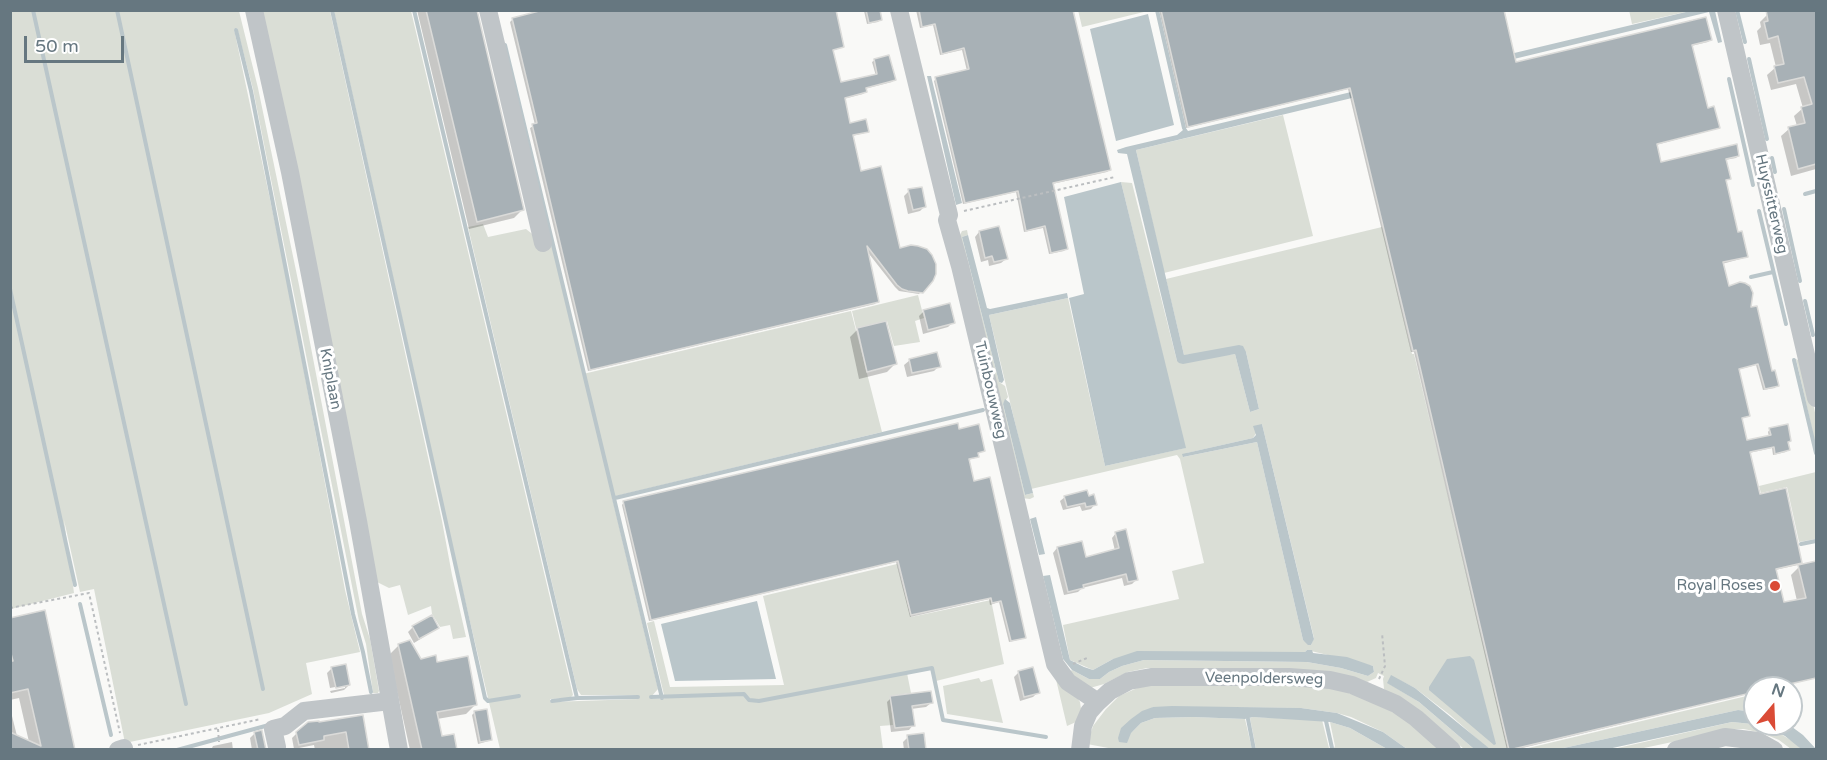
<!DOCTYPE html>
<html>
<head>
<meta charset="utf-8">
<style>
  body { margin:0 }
  #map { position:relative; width:1827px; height:760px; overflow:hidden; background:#f9f9f7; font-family:"Varela Round",sans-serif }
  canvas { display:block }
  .frame { position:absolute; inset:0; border:12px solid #667780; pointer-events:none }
  .north { position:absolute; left:1743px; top:676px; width:60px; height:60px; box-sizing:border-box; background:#fff; border:2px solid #c2c9cc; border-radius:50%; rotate:19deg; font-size:16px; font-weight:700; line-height:24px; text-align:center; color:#667780 }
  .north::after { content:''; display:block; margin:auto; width:21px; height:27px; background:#da4b36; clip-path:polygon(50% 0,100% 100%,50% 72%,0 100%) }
  .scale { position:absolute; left:24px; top:36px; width:100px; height:27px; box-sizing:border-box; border:3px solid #667780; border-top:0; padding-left:8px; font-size:18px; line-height:21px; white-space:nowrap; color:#667780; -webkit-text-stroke:4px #fff; paint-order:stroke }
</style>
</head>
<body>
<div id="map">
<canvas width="1827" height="760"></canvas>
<div class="frame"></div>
<div class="north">N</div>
<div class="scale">50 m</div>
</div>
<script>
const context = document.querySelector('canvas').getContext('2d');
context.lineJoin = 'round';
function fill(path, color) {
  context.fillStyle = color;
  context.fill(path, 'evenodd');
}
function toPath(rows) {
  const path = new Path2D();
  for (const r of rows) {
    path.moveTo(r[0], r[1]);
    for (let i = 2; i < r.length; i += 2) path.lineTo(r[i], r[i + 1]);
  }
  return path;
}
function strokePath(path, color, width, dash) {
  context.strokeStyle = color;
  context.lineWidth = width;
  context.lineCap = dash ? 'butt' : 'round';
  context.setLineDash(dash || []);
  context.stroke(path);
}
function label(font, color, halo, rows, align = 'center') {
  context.font = font + ' "Varela Round",sans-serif';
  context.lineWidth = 6;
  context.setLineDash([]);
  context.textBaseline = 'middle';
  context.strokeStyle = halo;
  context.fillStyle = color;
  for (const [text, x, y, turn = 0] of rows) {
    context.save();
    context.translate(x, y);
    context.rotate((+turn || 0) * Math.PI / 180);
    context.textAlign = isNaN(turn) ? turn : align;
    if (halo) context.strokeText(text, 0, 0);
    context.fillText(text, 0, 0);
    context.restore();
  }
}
const green = toPath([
  [1078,10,1148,10,1148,11,1082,27],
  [1629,10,1690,11,1632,24],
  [10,11,239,11,258,88,299,285,362,614,370,639,379,691,378,693,373,693,366,644,359,621,253,89,237,28,234,29,286,275,345,590,360,652,306,663,312,694,269,713,125,743,94,589,80,592,64,520,74,593,11,609],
  [257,11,330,11,442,521,452,575,466,637,453,639,450,625,440,627,432,614,431,606,408,615,400,585,389,588,375,581],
  [334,11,411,11,573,695,570,698,550,699,550,702,638,699,638,695,581,695,577,689,468,227,483,224,488,237,526,229,536,237,551,241,583,374,851,311,882,432,612,497,658,689,651,697,652,699,729,694,664,695,647,623,654,621,670,687,784,685,763,596,897,564,911,617,991,600,1004,664,936,681,931,669,907,673,911,693,890,696,893,725,880,726,883,749,500,749,456,562],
  [1283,115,1313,236,1164,273,1136,150],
  [1121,182,1132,183,1177,361,1235,354,1250,412,1259,409,1246,352,1184,355,1166,279,1382,227,1412,354,1414,354,1508,749,1490,749,1485,746,1450,715,1415,688,1391,676,1388,683,1419,702,1474,749,1464,749,1424,715,1384,689,1383,679,1384,676,1378,673,1376,678,1367,682,1301,670,1147,668,1128,672,1104,684,1090,688,1067,673,1072,670,1089,679,1100,679,1109,672,1122,666,1144,660,1307,662,1341,668,1368,676,1374,672,1373,666,1307,650,1305,652,1113,659,1093,670,1070,660,1063,625,1179,599,1172,571,1204,563,1180,459,1177,455,1031,489,989,315,1068,298,1105,466,1185,448],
  [1262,424,1314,638,1311,645,1303,640,1257,442,1183,457,1187,453,1253,438],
  [967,230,968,235,962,237,999,382,1005,386,1008,397,1003,404,1025,495,1033,493,1034,497,1030,499,1021,498,958,239,962,231],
  [918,295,924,318,915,321,920,342,894,346,887,321,856,328,852,311],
  [1796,359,1804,363,1816,417,1816,447],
  [1816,472,1816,539,1799,542,1787,487,1761,493,1759,486],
  [1054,671,1072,690,1080,702,1081,709,1076,722,1067,726],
  [979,678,981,682,992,679,1003,723,947,714,943,686],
  [1305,684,1335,688,1379,704,1406,720,1442,749,1407,749,1383,732,1351,717,1337,713,1301,708,1153,707,1131,733,1141,723,1155,718,1193,717,1245,719,1252,749,1119,750,1087,744,1093,726,1106,709,1119,696,1144,685],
  [1755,694,1755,712,1738,710,1559,749,1520,750],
  [1253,717,1322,720,1329,748,1332,749,1256,749,1250,718],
  [1330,722,1350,728,1387,749,1333,750,1335,746],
  [1732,722,1752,724,1774,730,1794,742,1801,749,1791,749,1779,740,1762,733,1744,729,1734,729,1639,749,1609,750]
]);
const water = toPath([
  [1690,11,1715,11,1722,42,1718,43,1709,12,1136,150,1184,355,1239,345,1243,346,1246,352,1259,409,1250,412,1235,354,1183,364,1179,363,1177,361,1127,154,1118,153,1117,150,1126,147,1177,135,1183,130,1183,124,1188,131],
  [1148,14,1174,125,1116,141,1090,29],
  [927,76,931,76,962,203,956,205],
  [1121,182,1186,448,1105,466,1069,298,1084,294,1064,197],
  [968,235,987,308,990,309,1067,293,1068,298,989,315,1004,380,1002,383,999,382,962,237],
  [1005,399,1010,403,1033,493,1025,495,1003,404],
  [1262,424,1314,639,1311,645,1308,645,1303,640,1257,442,1183,457,1182,454,1253,438,1256,435,1253,426],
  [1036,517,1045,554,1039,555,1030,519],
  [1050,575,1070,660,1084,667,1093,670,1113,659,1137,651,1305,652,1307,650,1312,650,1313,653,1347,657,1373,666,1374,672,1368,676,1341,668,1307,662,1144,660,1122,666,1109,672,1100,679,1089,679,1072,670,1063,659,1043,576],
  [757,601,776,679,675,681,661,624],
  [1470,656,1474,660,1496,744,1494,745,1429,690,1429,687,1447,659],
  [1391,675,1415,688,1490,749,1474,749,1419,702,1387,683],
  [1172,706,1301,708,1337,713,1383,732,1407,749,1387,749,1350,728,1330,722,1253,717,1245,719,1193,717,1155,718,1141,723,1131,733,1127,743,1119,742,1118,738,1121,728,1131,719,1142,711,1153,707],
  [1738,710,1755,712,1755,724,1788,724,1803,735,1816,749,1801,749,1785,736,1763,726,1752,724,1732,722,1608,749,1559,749]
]);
const shadow = toPath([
  [417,10,476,10,522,210,514,218,469,229],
  [855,10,878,10,880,20,878,22,867,24,864,11,856,12],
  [916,10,1071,10,1110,170,1107,172,1052,184,1066,249,1064,251,1049,254,1043,228,1024,232,1016,192,963,204,934,81,936,79,967,71,962,50,940,55,933,25,920,28],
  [1159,10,1502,10,1515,64,1710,40,1708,42,1691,46,1707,109,1718,127,1716,129,1656,145,1660,164,1738,156,1736,158,1725,160,1730,178,1725,181,1737,233,1746,256,1744,258,1722,264,1728,288,1749,309,1777,385,1775,388,1763,390,1756,365,1737,370,1748,416,1741,419,1746,442,1769,437,1768,432,1770,429,1790,441,1787,444,1788,450,1786,452,1773,455,1772,448,1749,453,1759,496,1801,563,1798,565,1775,570,1783,604,1797,601,1791,575,1799,567,1816,563,1816,593,1814,593,1814,597,1816,609,1816,678,1773,688,1755,688,1755,692,1514,750,1507,750,1414,352,1411,352,1348,89,1186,128],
  [1780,10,1816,10,1816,169,1791,176,1781,136,1789,129,1797,126,1794,116,1803,108,1796,84,1771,90,1767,75,1776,67,1770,43,1760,45,1757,31,1761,27,1760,22,1768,14],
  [513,19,843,47,832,51,840,83,876,76,872,62,875,60,894,80,892,82,864,89,865,92,863,94,843,99,849,124,867,131,865,133,852,136,860,172,899,250,932,280,919,294,899,291,895,287,866,250,877,301,875,304,588,371,530,128,535,125,510,22],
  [909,191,925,206,920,211,908,214,904,196],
  [979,232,1006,259,1001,263,989,266,988,260,981,262,975,237],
  [924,311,953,322,948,327,923,334,919,316],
  [857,330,895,364,887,372,859,379,850,337],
  [910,360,939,366,934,371,907,377,904,365],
  [958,430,983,451,977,454,975,458,968,460,973,483,1024,637,1022,639,1009,642,999,602,990,605,989,599,910,617,896,562,649,621,622,505,624,502],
  [1065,497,1087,497,1095,504,1091,509,1082,511,1080,506,1063,510,1060,501],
  [1116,533,1137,579,1132,584,1124,586,1122,578,1082,588,1078,592,1064,595,1053,553,1057,548,1085,559,1115,551,1112,538],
  [10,619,73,750,10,750,10,708,17,736,29,742,19,698,10,700],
  [413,627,437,627,432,632,414,643,408,632],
  [399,645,420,660,436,664,476,704,466,714,437,719,441,738,456,750,410,750,389,655],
  [332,668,349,685,344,690,331,693,330,691,345,688,345,685,330,688,327,673],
  [1019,672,1038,692,1033,697,1020,701,1014,677],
  [891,698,931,703,926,707,911,709,913,725,909,730,891,732,887,702],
  [474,713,491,739,489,741,478,744,472,715],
  [362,717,368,750,315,750,314,745,294,749,292,738,297,733],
  [255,733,265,750,252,750,250,738],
  [908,737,925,750,904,750,903,742],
  [232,742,233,750,211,750,213,746]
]);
const stream = toPath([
  [33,10,186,704],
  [117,10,263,689],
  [332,10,485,698,488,701,519,696],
  [414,10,577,698],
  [1157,10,1184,128],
  [1737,10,1745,42],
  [236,30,251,91,353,614,363,652,371,692],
  [505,45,662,698],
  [1749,59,1767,139],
  [1729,79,1753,185],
  [1772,158,1775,172],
  [1805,194,1816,191],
  [1784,209,1800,281],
  [1759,211,1786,324],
  [1751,277,1773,272],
  [10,289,75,585],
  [1805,301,1813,335],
  [1794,360,1816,453],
  [615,498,983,410],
  [1801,544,1816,541],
  [80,604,111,735],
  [651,697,744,694,749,700,759,701,932,668,943,720,1046,737],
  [552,701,577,698,638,697],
  [1248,719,1254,750],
  [1326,721,1332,748],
  [177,750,269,725]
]);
const building = toPath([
  [426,10,477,10,524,210,477,222,426,10],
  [543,10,836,10,844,47,833,50,841,82,877,74,874,59,889,55,896,80,866,88,867,92,845,98,850,123,866,119,869,132,853,135,861,171,881,166,900,248,911,245,918,246,927,249,932,255,936,264,936,274,933,281,923,293,908,291,902,289,897,285,867,246,879,302,590,370,532,124,537,123,512,18,543,10],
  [866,10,880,10,882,20,869,23,866,10],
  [919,10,1073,10,1111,170,1053,183,1068,249,1051,253,1045,226,1026,231,1018,191,965,203,935,77,969,69,964,48,942,54,935,24,922,27,919,10],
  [1161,10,1504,10,1516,62,1706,17,1712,40,1692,45,1708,108,1714,106,1720,128,1657,144,1661,162,1737,144,1739,156,1726,159,1731,179,1726,180,1738,232,1742,231,1748,257,1723,262,1729,286,1740,282,1745,283,1750,286,1753,293,1751,307,1757,306,1772,371,1775,370,1779,386,1765,389,1758,364,1739,369,1750,416,1742,418,1747,440,1771,435,1769,428,1788,424,1791,441,1788,442,1790,450,1775,454,1774,447,1750,452,1760,494,1786,488,1802,563,1776,569,1784,602,1806,598,1798,565,1816,561,1816,678,1772,688,1755,688,1755,692,1509,750,1416,350,1413,351,1350,88,1188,127,1161,10],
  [1766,10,1816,10,1816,164,1798,169,1788,127,1805,123,1801,107,1812,104,1804,77,1778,83,1774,66,1784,64,1778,36,1768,39,1764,22,1768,21,1766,10],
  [922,187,926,207,913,210,908,189,922,187],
  [999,226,1008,259,994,262,992,256,985,258,979,231,999,226],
  [950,303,955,323,928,330,923,310,950,303],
  [886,321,897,364,867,372,857,328,886,321],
  [937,352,941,367,912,373,909,359,937,352],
  [958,423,959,429,979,424,985,451,978,453,979,457,969,459,974,481,990,477,1026,638,1011,641,1001,601,992,603,991,598,911,615,898,561,651,620,623,501,958,423],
  [1087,490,1089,496,1094,494,1097,505,1086,507,1085,503,1067,507,1064,496,1087,490],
  [1126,529,1138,580,1128,582,1126,574,1083,585,1084,588,1068,592,1057,547,1082,541,1086,557,1119,548,1115,532,1126,529],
  [45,610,75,750,10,750,10,732,41,746,28,689,10,693,10,661,13,661,10,650,10,618,45,610],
  [432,615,439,628,419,639,412,626,432,615],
  [410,640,421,659,436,655,437,662,468,656,477,705,437,712,442,736,454,734,457,750,422,750,398,644,410,640],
  [346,664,350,685,336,688,331,667,346,664],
  [1033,667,1040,693,1024,697,1018,671,1033,667],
  [931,691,933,703,912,706,915,726,895,728,890,696,931,691],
  [487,709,492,740,480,742,474,711,487,709],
  [363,715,369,750,349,750,346,732,324,736,324,740,299,745,296,732,308,722,319,721,319,722,363,715],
  [262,730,262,731,266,750,258,750,254,732,262,730],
  [924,733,926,750,909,750,907,735,924,733]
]);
const path = toPath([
  [964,211,1115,177],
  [10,608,89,593,120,733],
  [1073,664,1087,658],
  [1379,679,1385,666,1382,633],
  [218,729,219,742],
  [138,745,261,719]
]);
const minor = toPath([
  [254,10,290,172,358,521,399,750],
  [488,10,543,243],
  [899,10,949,215,947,220,960,266,1055,664,1068,682,1098,702],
  [1726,10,1816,398],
  [277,747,273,729,285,726,304,711,390,701],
  [118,750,124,748],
  [1080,750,1083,726,1089,712,1098,702,1110,691,1129,681,1151,677,1289,677,1330,680,1352,685,1396,704,1416,718,1452,750],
  [1676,750,1725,737,1758,741,1774,750]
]);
const markers = [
  [1775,586,6,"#da4b36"]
];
const streetNames = [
  ["Huyssitterweg",1771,204,77],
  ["Kniplaan",330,379,79],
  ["Tuinbouwweg",990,390,77],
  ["Veenpoldersweg",1264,679,1]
];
const poiNames = [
  ["Royal Roses",1763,586]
];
fill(green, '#daded6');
fill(water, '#bac6ca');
fill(shadow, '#0003');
strokePath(stream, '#bac6ca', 4);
fill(building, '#a8b1b6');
strokePath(building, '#dbdbd9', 1.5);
strokePath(path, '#bbbec0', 2, [3, 3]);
strokePath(minor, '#c0c5c8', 18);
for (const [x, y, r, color] of markers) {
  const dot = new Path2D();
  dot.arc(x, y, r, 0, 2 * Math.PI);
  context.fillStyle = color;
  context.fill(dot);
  strokePath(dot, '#fff', 2);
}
label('15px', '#667780', '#fff', streetNames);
label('15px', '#667780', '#fff', poiNames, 'right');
</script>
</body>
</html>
